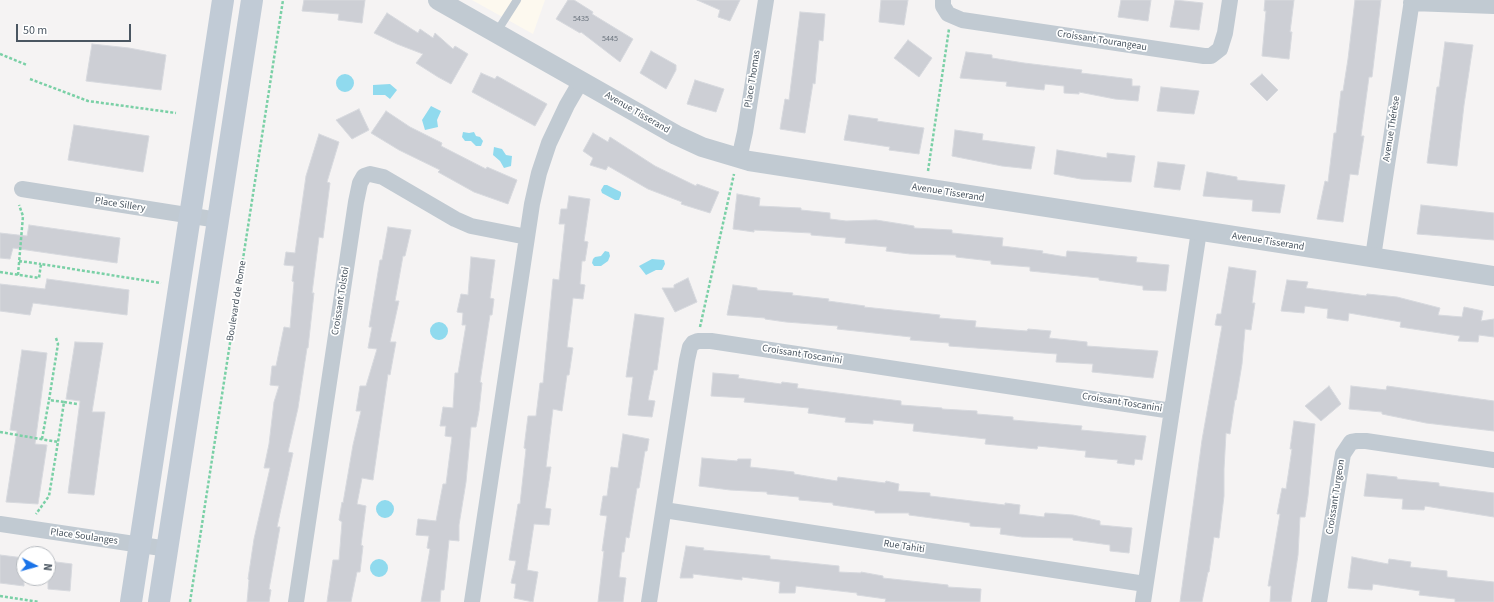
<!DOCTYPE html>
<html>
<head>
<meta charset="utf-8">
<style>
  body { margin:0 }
  #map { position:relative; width:1494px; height:602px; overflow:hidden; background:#f5f3f3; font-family:"Source Sans 3",sans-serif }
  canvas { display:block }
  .north { position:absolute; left:16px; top:546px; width:40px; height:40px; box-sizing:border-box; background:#fff; border:1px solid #b7bbc0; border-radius:50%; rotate:96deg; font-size:11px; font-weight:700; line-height:16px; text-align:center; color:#4a5661 }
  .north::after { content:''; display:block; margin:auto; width:14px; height:18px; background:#1a73e8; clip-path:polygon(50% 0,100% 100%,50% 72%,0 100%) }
  .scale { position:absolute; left:16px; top:24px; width:115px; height:18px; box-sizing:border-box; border:2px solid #4a5661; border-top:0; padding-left:5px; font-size:12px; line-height:14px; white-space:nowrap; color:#4a5661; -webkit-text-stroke:3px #fff; paint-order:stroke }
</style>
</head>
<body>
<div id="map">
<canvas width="1494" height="602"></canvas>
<div class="north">N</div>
<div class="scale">50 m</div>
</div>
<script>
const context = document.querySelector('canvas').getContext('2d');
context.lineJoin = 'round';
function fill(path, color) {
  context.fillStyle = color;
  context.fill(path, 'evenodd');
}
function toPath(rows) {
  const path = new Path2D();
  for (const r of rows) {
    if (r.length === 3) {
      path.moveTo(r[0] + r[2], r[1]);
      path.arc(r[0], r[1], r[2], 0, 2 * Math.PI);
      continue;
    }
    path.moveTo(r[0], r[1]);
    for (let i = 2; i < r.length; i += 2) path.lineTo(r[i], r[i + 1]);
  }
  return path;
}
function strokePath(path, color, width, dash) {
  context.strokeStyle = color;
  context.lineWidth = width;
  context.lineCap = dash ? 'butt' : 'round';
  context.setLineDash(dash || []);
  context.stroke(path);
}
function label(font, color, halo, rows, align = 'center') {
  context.font = font + ' "Source Sans 3",sans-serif';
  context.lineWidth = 3.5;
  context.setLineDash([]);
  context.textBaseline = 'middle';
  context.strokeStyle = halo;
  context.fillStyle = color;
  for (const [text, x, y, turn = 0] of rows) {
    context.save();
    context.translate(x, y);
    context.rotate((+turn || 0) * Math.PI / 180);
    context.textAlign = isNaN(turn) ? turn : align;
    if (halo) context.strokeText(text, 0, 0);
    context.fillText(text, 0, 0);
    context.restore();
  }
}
const commercial = toPath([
  [472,0,545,0,533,34]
]);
const water = toPath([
  [345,83,9],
  [390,84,397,90,390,99,385,95,373,95,373,85],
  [431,106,441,111,437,120,438,127,425,130,422,120],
  [463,132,469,133,474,132,476,136,480,137,483,141,481,146,476,146,471,141,465,141,462,137],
  [494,147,502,149,506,155,512,156,511,166,504,168,500,161,493,155],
  [604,185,607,185,621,192,621,195,619,200,615,200,602,193,601,190],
  [605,251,609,252,610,256,608,261,601,266,594,266,592,263,593,259,595,257,601,256],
  [652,259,664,260,665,264,662,270,656,270,646,275,639,266],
  [439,331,9],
  [385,509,9],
  [379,568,9]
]);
const building = toPath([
  [304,0,365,0,362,23,338,20,339,14,302,11,304,0],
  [568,0,574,0,593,12,592,14,633,39,620,62,581,32,580,33,556,19,568,0],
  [697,0,740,0,730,21,718,17,720,10,697,0],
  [881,0,908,0,904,25,879,22,881,0],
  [1121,0,1151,0,1148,21,1118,17,1121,0],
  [1175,0,1203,3,1199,30,1170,27,1175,0],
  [1265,0,1294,0,1290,32,1292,32,1289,59,1262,56,1266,11,1264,11,1265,0],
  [1355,0,1381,0,1372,77,1369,77,1361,136,1364,136,1358,175,1350,174,1343,222,1317,219,1325,181,1328,182,1334,133,1336,133,1341,91,1343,91,1348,59,1355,0],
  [800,12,825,14,823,41,819,40,815,84,813,83,805,133,780,129,785,99,789,100,800,12],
  [387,13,418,33,420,29,433,38,435,33,453,49,455,46,468,54,451,84,438,77,416,63,423,54,397,44,374,33,387,13],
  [908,40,932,58,919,77,894,58,908,40],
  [1445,42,1473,45,1464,105,1457,166,1427,163,1437,87,1439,87,1445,42],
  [92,44,129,48,166,55,161,90,86,81,92,44],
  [651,51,676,65,676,70,666,89,640,73,651,51],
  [966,52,992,55,992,58,1024,63,1082,70,1081,73,1132,79,1132,86,1140,86,1138,101,1115,99,1079,92,1079,94,1064,93,1064,86,1045,84,1044,90,1006,86,1007,82,960,78,966,52],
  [481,73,495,79,497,76,547,104,535,126,472,92,481,73],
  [1262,74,1278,90,1267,101,1250,84,1262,74],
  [695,80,724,89,716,112,687,104,695,80],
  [1161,87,1199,91,1194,114,1157,111,1161,87],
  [359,109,369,130,352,139,336,120,359,109],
  [386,111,410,127,442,143,441,146,486,169,487,167,517,180,508,204,474,192,438,172,440,170,399,150,371,133,386,111],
  [849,115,878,119,877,121,924,128,919,154,889,150,890,147,844,140,849,115],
  [74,125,149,136,143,172,68,160,74,125],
  [955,130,983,134,982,140,1035,147,1031,169,1002,166,952,156,955,130],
  [593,133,608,142,610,137,655,166,696,186,697,184,719,192,710,213,681,204,682,202,648,189,608,166,606,170,590,165,593,158,583,151,593,133],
  [319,134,339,142,327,182,330,183,323,238,319,237,312,293,314,293,308,348,307,348,298,408,288,452,293,453,277,527,280,527,269,589,271,590,269,602,247,602,249,580,248,579,254,539,270,468,264,468,269,444,274,402,279,386,270,385,272,366,276,366,284,327,290,328,294,282,292,281,294,266,284,265,286,252,295,253,306,176,319,134],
  [1057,150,1107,158,1107,153,1135,156,1131,182,1081,179,1054,174,1057,150],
  [1158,162,1185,165,1180,190,1154,187,1158,162],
  [1207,172,1237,177,1237,180,1285,185,1280,213,1252,211,1253,200,1203,196,1207,172],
  [737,194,760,198,759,206,801,208,801,210,830,213,830,219,846,221,876,220,914,226,914,228,952,230,952,233,1003,238,1002,246,1043,251,1042,253,1066,257,1067,251,1137,257,1136,262,1169,265,1166,291,1143,290,1143,286,1099,280,1099,278,1030,271,1030,267,991,264,991,261,956,257,956,255,910,254,886,251,887,247,845,243,846,238,811,235,811,233,754,230,754,232,733,229,737,194],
  [569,196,590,199,584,241,588,242,585,261,582,261,580,284,585,285,583,299,573,298,567,347,573,348,569,375,567,375,562,411,553,409,546,467,551,467,545,508,551,509,549,525,534,524,527,570,538,572,533,602,514,598,516,584,511,583,516,561,509,560,518,504,520,504,526,449,524,448,528,416,536,416,540,383,543,383,553,279,559,280,565,224,559,224,561,209,567,209,569,196],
  [1421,205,1494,213,1494,240,1417,234,1421,205],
  [29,225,120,238,117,263,13,248,10,259,0,258,0,233,27,236,29,225],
  [388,227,411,230,405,256,403,256,395,301,399,301,390,342,396,342,390,375,388,374,373,480,362,478,357,504,366,506,361,545,363,546,360,572,357,572,351,602,327,602,333,560,339,560,342,522,339,520,342,502,343,503,353,445,361,411,356,411,360,386,366,386,377,349,368,348,372,327,369,327,380,260,382,260,388,227],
  [471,257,495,260,490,298,494,299,492,315,490,315,480,382,482,383,479,411,476,427,471,427,466,482,459,525,459,541,449,540,444,590,441,590,440,602,421,602,430,549,427,548,429,536,416,535,418,519,436,521,443,484,446,484,452,437,445,436,446,426,440,426,443,407,453,408,455,373,458,373,466,325,462,325,463,313,457,312,461,294,468,295,471,257],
  [1229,267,1256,271,1252,303,1255,303,1251,330,1245,329,1242,364,1236,400,1235,400,1230,434,1226,433,1224,469,1224,496,1219,538,1214,537,1209,572,1208,572,1202,602,1180,602,1202,440,1222,326,1215,325,1217,314,1221,314,1229,267],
  [688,278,697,302,675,312,662,288,674,288,674,285,688,278],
  [47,279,129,290,127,315,33,303,30,315,0,311,0,284,45,289,47,279],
  [1287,280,1308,282,1306,288,1366,296,1367,294,1397,297,1440,308,1438,315,1462,317,1464,307,1483,311,1481,321,1494,319,1494,337,1479,335,1478,342,1458,341,1460,336,1400,327,1401,322,1349,313,1348,321,1327,318,1328,309,1305,306,1304,313,1281,311,1287,280],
  [733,285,757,288,757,290,793,293,792,295,829,299,828,301,865,306,864,307,940,315,939,318,976,321,975,327,1027,331,1028,329,1051,331,1049,338,1087,342,1087,346,1158,351,1153,378,1092,372,1093,364,1056,362,1057,354,949,346,949,343,910,340,911,337,837,329,838,326,786,322,765,319,765,318,727,315,733,285],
  [635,314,664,318,657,370,654,370,648,400,655,401,652,417,628,415,633,377,626,377,635,314],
  [75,342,103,343,92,412,105,412,94,495,68,493,80,401,66,399,75,342],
  [22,350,47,353,35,444,47,445,38,504,6,502,17,431,10,430,22,350],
  [713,373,739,375,738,378,781,384,782,382,798,384,797,388,901,401,901,405,942,408,942,409,977,411,977,414,1013,417,1013,420,1082,426,1081,430,1146,436,1142,460,1135,459,1134,465,1117,463,1118,460,1085,457,1086,451,1038,446,1037,449,985,444,986,439,913,431,914,424,873,420,873,424,845,422,846,418,808,413,809,408,744,402,745,398,711,396,713,373],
  [1329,386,1341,404,1321,421,1305,406,1329,386],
  [1351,386,1386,390,1387,386,1494,401,1494,431,1426,423,1382,414,1382,412,1349,409,1351,386],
  [1294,421,1315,424,1308,496,1305,517,1300,517,1298,555,1291,602,1270,602,1271,586,1268,586,1280,514,1277,514,1282,488,1286,489,1292,449,1290,449,1294,421],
  [623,434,649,439,647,451,645,451,639,488,637,488,629,538,626,537,624,552,622,552,619,577,626,578,623,602,598,602,604,551,602,551,607,516,600,515,603,496,607,496,611,467,618,468,623,434],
  [702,458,737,461,738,459,751,459,750,467,794,472,794,474,837,481,838,477,885,483,886,481,899,484,898,491,930,493,930,496,1005,505,1005,503,1020,505,1019,514,1044,517,1045,513,1073,515,1100,521,1100,525,1132,528,1129,553,1110,551,1110,545,1073,540,1073,538,1022,537,1000,534,1001,528,970,526,970,523,909,515,909,513,875,513,875,511,833,505,833,503,799,500,799,497,767,494,767,492,730,490,699,486,702,458],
  [1367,474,1397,477,1397,479,1439,483,1439,486,1494,493,1494,517,1425,506,1424,510,1402,509,1403,499,1364,496,1367,474],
  [686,546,704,548,703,550,770,556,770,559,839,566,839,572,861,573,861,572,883,576,883,578,948,585,948,587,981,589,980,602,885,602,886,599,857,595,857,593,796,586,795,593,779,593,780,582,742,577,742,580,693,574,693,578,680,578,686,546],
  [0,555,24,558,24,586,0,583,0,555],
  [1352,557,1388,564,1389,559,1411,562,1410,567,1447,571,1447,577,1494,582,1494,602,1455,602,1455,599,1419,595,1420,591,1373,584,1372,590,1348,588,1352,557],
  [48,561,72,564,70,591,48,589,48,561]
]);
const path = toPath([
  [0,54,27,65],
  [30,79,88,101,176,113],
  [928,171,949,29],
  [19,261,41,264],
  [0,272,39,278,41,264,161,283],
  [18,275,23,216,19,205],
  [700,327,734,174],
  [56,338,58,344,49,400,64,402,58,442],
  [64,402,77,404],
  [0,432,58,442,49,496,36,514],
  [42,439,49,400],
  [0,596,39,602],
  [190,602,283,0]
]);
const service = toPath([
  [496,33,517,0]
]);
const minor = toPath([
  [943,0,943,6,948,14,962,20,1204,56,1211,56,1220,49,1225,33,1230,0],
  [1411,3,1494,6],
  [739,159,745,132,766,0],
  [22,189,218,220],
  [1373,257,1412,0],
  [664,510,1145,584],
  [0,524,168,549],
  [296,602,356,202,360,183,364,176,370,174,383,177,455,219,471,226,527,237],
  [472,602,532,204,539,173,549,143,567,105,581,81],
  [649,602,687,360,690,347,693,343,698,341,711,341,1172,411],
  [1143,602,1199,231],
  [1319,602,1341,466,1343,454,1351,442,1357,441,1366,441,1494,460]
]);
const tertiary = toPath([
  [438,0,676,135,702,147,749,161,1494,276]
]);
const secondary = toPath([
  [131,602,223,0],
  [159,602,252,0]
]);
const numberNames = [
  ["5435",581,19],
  ["5445",610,39]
];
const streetNames = [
  ["Croissant Tourangeau",1102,41,9],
  ["Place Thomas",753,79,-81],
  ["Avenue Tisserand",637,113,30],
  ["Avenue Thérèse",1392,129,-81],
  ["Avenue Tisserand",948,193,9],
  ["Place Sillery",120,205,9],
  ["Avenue Tisserand",1268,242,9],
  ["Boulevard de Rome",237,301,-81],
  ["Croissant Tolstoi",341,301,-81],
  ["Croissant Toscanini",802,355,9],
  ["Croissant Toscanini",1122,403,9],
  ["Croissant Turgeon",1336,497,-81],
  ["Place Soulanges",84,537,8],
  ["Rue Tahiti",904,547,9]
];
fill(commercial, '#fdf9ef');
fill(water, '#90daee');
fill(building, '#cdcfd5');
strokePath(building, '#d7d9de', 1);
strokePath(path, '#7ad0a6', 2.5, [3, 2]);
strokePath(service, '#c1cad2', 8);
strokePath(minor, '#c1cad2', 16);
strokePath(tertiary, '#c1cad2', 20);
strokePath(secondary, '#c1cbd6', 22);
label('8px', '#6b747e', null, numberNames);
label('10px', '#4a5661', '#fff', streetNames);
</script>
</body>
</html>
